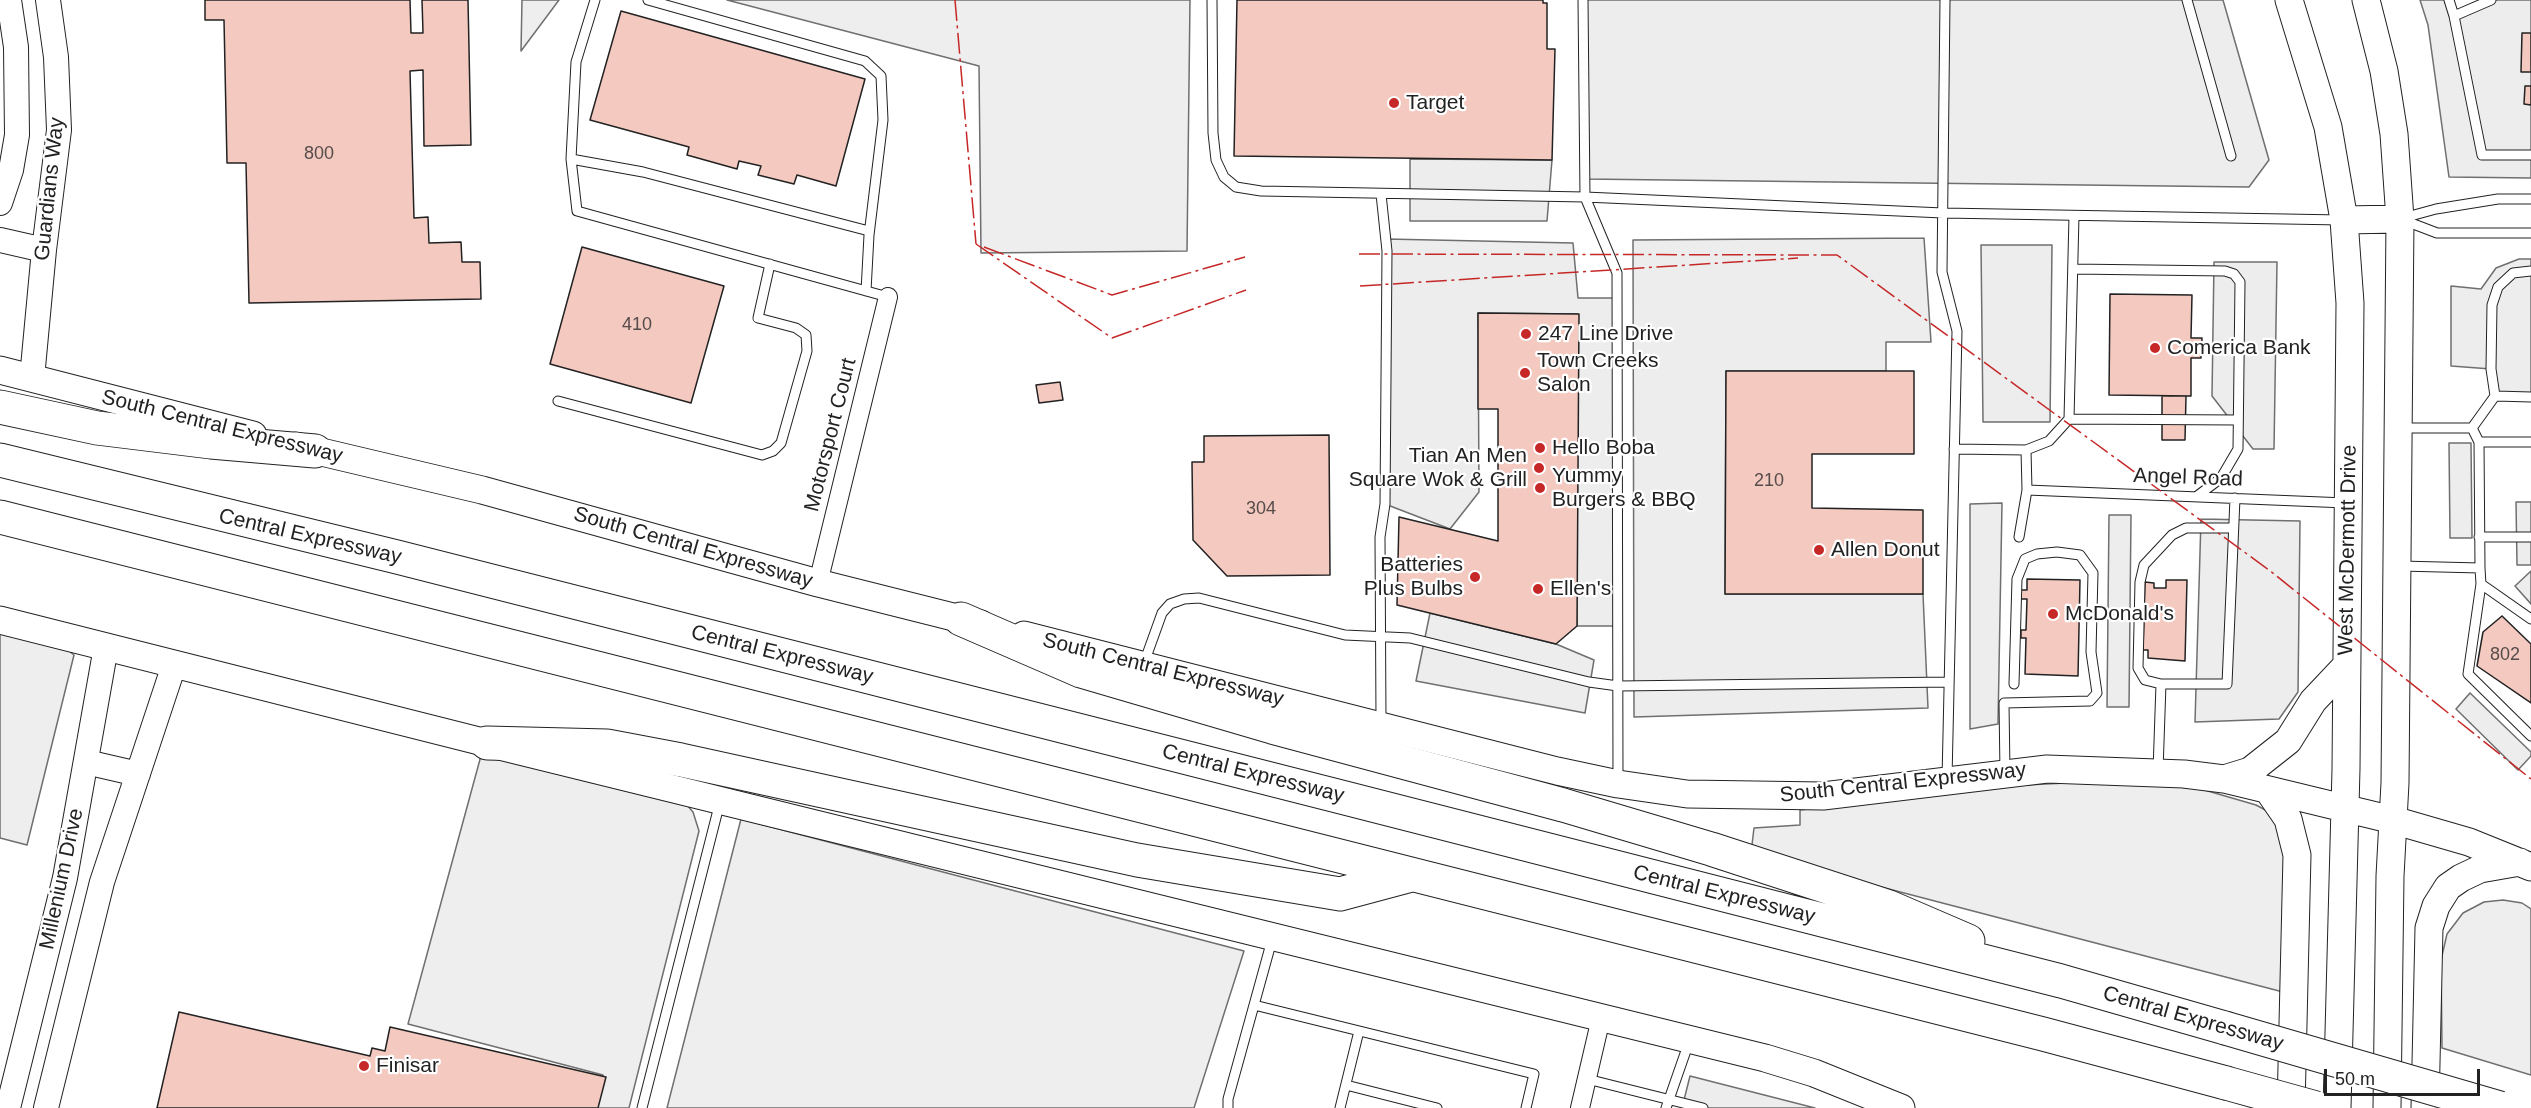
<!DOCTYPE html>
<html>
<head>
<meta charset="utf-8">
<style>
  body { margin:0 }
  #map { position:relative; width:2531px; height:1108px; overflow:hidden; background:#fff; font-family:Arial,sans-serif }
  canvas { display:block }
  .scale { position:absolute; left:2324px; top:1069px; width:156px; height:27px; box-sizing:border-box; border:3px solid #222; border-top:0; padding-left:8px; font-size:18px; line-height:21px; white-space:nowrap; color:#222; -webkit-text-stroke:4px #fff; paint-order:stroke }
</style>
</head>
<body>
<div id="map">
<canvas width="2531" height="1108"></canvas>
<div class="scale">50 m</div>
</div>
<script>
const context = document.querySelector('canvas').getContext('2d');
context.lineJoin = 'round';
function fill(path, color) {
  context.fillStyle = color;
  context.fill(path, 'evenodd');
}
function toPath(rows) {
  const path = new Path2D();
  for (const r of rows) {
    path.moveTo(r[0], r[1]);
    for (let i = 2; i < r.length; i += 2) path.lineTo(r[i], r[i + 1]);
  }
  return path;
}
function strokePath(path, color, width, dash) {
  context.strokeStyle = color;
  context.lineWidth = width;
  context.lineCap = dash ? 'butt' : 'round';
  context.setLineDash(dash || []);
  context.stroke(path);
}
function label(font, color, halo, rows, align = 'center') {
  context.font = font + ' Arial,sans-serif';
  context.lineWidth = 4.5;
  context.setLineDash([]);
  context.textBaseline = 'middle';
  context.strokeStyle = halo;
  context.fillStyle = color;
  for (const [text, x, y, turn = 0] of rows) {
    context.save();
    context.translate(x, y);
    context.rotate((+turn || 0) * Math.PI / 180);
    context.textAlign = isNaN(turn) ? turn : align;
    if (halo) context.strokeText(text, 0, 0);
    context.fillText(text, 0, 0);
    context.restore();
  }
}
const green = toPath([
  [522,0,559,0,521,51,522,0],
  [727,0,1190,0,1187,251,981,253,979,66,727,0],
  [0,631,64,647,74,655,27,845,0,838,0,631],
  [482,752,686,804,693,812,699,831,629,1108,595,1108,603,1075,408,1024,482,752],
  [2109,781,2201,789,2256,805,2271,813,2288,842,2283,992,1751,853,1754,828,1800,825,1800,810,1983,787,2109,781],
  [741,819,1244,951,1194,1108,667,1108,741,819],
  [2503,900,2522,903,2531,909,2531,1075,2442,1048,2441,960,2447,934,2463,913,2484,902,2503,900]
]);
const parking = toPath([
  [1582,0,2223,0,2269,160,2249,187,1584,179,1582,0],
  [2420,0,2448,0,2454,16,2491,0,2531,0,2531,178,2449,177,2428,25,2420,0],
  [1410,159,1552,160,1547,221,1410,221,1410,159],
  [1924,238,1931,342,1886,342,1886,371,1726,371,1725,594,1923,594,1928,708,1634,717,1633,240,1924,238],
  [1386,239,1573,243,1578,298,1617,298,1617,626,1577,626,1577,314,1478,313,1479,492,1450,529,1385,504,1386,239],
  [1981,245,2052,245,2050,422,1983,422,1981,245],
  [2519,259,2531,259,2531,397,2495,396,2491,369,2451,366,2451,286,2481,289,2496,268,2519,259],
  [2214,262,2277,262,2274,449,2253,449,2212,396,2214,262],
  [2449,443,2471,443,2472,538,2450,538,2449,443],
  [2516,502,2531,502,2531,565,2517,565,2516,502],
  [2002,503,1998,724,1970,729,1970,504,2002,503],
  [2109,515,2131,515,2129,707,2107,707,2109,515],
  [2201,519,2300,521,2298,692,2279,719,2195,722,2201,519],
  [2531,571,2531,604,2515,586,2531,571],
  [1430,613,1556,644,1594,660,1585,713,1416,681,1430,613],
  [2470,693,2531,752,2531,756,2518,770,2456,709,2470,693],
  [1690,1076,1815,1108,1682,1108,1690,1076]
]);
const building = toPath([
  [205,0,410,0,411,33,423,33,422,0,468,0,471,145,424,146,423,70,410,71,414,218,428,217,429,243,461,242,462,262,480,262,481,299,249,303,246,163,227,163,224,20,205,20,205,0],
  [1237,0,1543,0,1543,3,1547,3,1547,49,1555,49,1552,160,1234,156,1237,0],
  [621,11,865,79,836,186,797,175,794,184,758,175,761,166,739,161,737,169,687,155,689,147,590,120,621,11],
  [2522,33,2531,33,2531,72,2521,72,2522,33],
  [2525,86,2531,86,2531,105,2524,104,2525,86],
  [582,247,724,286,691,403,550,364,582,247],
  [2110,294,2192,295,2191,338,2202,338,2201,358,2191,358,2191,396,2109,395,2110,294],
  [1478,313,1579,314,1577,626,1556,644,1397,605,1399,517,1498,541,1498,409,1478,409,1478,313],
  [1726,371,1914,371,1914,454,1812,454,1812,508,1923,510,1923,594,1725,594,1726,371],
  [1060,382,1063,400,1039,403,1036,385,1060,382],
  [2162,396,2186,396,2185,440,2162,440,2162,396],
  [1329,435,1330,575,1227,576,1193,540,1192,462,1204,462,1204,436,1329,435],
  [2027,579,2080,580,2078,676,2025,674,2026,638,2021,638,2021,630,2026,630,2027,599,2021,599,2021,590,2027,590,2027,579],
  [2166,580,2187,580,2185,661,2148,658,2148,650,2143,650,2145,582,2154,583,2154,588,2166,588,2166,580],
  [2502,616,2531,644,2531,703,2477,666,2483,632,2502,616],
  [179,1012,370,1056,372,1048,385,1051,390,1027,606,1077,598,1108,157,1108,179,1012]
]);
const service = toPath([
  [595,0,576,62,571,159,577,211,888,297],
  [648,0,865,61,881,76,883,120,869,235,866,291],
  [1212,0,1213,133,1216,160,1224,177,1236,187,1261,191,1585,197,1943,213,2342,220],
  [1583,0,1585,197,1617,273,1618,780],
  [1945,0,1942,272,1957,331,1947,779],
  [2187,0,2231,156],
  [2449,0,2454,16],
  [2491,0,2454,16,2482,155,2531,155],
  [571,159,643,172,869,231],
  [2403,218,2436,209,2498,199,2531,199],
  [2403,220,2437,233,2531,233],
  [2073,269,2225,271,2234,274,2240,282,2238,449,2221,478,2196,497],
  [2495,396,2491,369,2492,305,2498,287,2513,273,2531,271],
  [558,401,762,455,773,451,781,443,807,351,806,335,796,328,758,318,770,264],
  [2069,419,2238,420],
  [2400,428,2472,428,2495,396,2531,397],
  [2479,442,2531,442],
  [1954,449,2026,450],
  [2027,490,2346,503],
  [2019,537,2027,490,2026,450,2049,441,2069,419,2074,216],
  [2479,537,2531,537],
  [2400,566,2480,568,2479,442,2472,428],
  [2480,568,2481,584,2468,674,2531,736],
  [2481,584,2531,619],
  [1144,663,1162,613,1170,604,1184,599,1199,598,1345,635,1410,638,1589,682,1618,686,1949,682],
  [2161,684,2145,680,2138,668,2140,582,2144,565,2172,535,2186,528,2233,528],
  [1381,721,1380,537,1385,504,1387,251,1381,194],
  [2158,771,2161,684,2227,684,2235,498],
  [2005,773,2004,703,2090,701,2097,693,2091,652,2093,573,2080,555,2057,552,2037,554,2025,559,2017,579,2014,684],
  [1254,1005,1534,1074,1526,1108],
  [1587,1079,1703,1108],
  [1346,1085,1437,1108],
  [642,1108,720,802],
  [1228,1108,1228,1099,1272,940],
  [1340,1108,1359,1031],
  [1666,1108,1689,1042]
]);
const minor = toPath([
  [818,583,888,297],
  [1580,1108,1601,1018]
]);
const tertiary = toPath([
  [0,203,11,170,17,135,16,47,9,0],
  [0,240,44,250],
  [32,378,44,250,59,130,56,57,48,0],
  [86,762,138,774],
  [8,1108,65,878,106,647],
  [46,1108,102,882,174,665]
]);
const secondary = toPath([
  [2289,0,2328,127,2344,220,2350,303,2346,769,2337,1108],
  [2366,0,2384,71,2394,134,2400,219,2395,783,2390,876,2387,1108],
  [2344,220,2400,219],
  [0,370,253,435],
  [296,446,482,490,818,583,981,624],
  [0,620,487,743,1765,1058,1814,1073,1901,1108],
  [1024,635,1557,771,1618,784,1687,794,1823,796,2047,769,2184,774,2224,779,2393,820,2469,842,2531,867],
  [2224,779,2250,771,2288,741,2313,701,2346,666],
  [2268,790,2288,819,2297,855,2291,1108],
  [2425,1108,2429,928,2436,906,2448,887,2461,878,2480,869,2520,862]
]);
const motorway = toPath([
  [0,407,97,428,211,442,315,451],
  [0,460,397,557,1345,798,2061,981,2225,1028],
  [0,517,2043,1034,2226,1083],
  [961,619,1081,671,1272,727,1563,805,1711,849,1889,907,1968,941],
  [487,743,607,746,681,760,1137,860,1340,894,1411,875]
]);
const motorwayBridge = toPath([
  [2225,1028,2500,1108],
  [2226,1083,2316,1108]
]);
const power = toPath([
  [955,0,976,244],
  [976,244,1112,338,1246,290],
  [984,247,1112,295,1245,257],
  [1359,254,1837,255,2269,570,2531,779],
  [1360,286,1798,258]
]);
const markers = [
  [1394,103,6,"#c62828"],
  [1526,334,6,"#c62828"],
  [2155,348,6,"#c62828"],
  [1525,373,6,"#c62828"],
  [1540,448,6,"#c62828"],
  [1539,468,6,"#c62828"],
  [1540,488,6,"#c62828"],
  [1819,550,6,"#c62828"],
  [1475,577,6,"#c62828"],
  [1538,589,6,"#c62828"],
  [2053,614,6,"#c62828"],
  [364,1066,6,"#c62828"]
];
const numberNames = [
  ["800",319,154],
  ["410",637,325],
  ["210",1769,481],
  ["304",1261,509],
  ["802",2505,655]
];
const poiNames = [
  ["Target",1406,103],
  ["247 Line Drive",1538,334],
  ["Comerica Bank",2167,348],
  ["Town Creeks",1537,361],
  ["Salon",1537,385],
  ["Hello Boba",1552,448],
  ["Tian An Men",1527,456,"right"],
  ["Square Wok & Grill",1527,480,"right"],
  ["Yummy",1552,476],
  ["Burgers & BBQ",1552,500],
  ["Allen Donut",1831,550],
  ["Batteries",1463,565,"right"],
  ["Plus Bulbs",1463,589,"right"],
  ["Ellen's",1550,589],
  ["McDonald's",2065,614],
  ["Finisar",376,1066]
];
const streetNames = [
  ["Guardians Way",50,189,-84],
  ["South Central Expressway",222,427,14],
  ["Motorsport Court",831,435,-76],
  ["Angel Road",2188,478,2],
  ["Central Expressway",310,537,13],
  ["South Central Expressway",693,548,16],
  ["West McDermott Drive",2348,550,-89],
  ["Central Expressway",782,655,14],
  ["South Central Expressway",1163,670,14],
  ["Central Expressway",1253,774,14],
  ["South Central Expressway",1903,783,-6],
  ["Millenium Drive",62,879,-78],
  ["Central Expressway",1724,895,14],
  ["Central Expressway",2193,1019,16]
];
fill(green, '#eee');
strokePath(green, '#6f6f6f', 1.5);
fill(parking, '#ededed');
strokePath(parking, '#6f6f6f', 1.5);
fill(building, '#f3c9c0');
strokePath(building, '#222', 1.5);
strokePath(service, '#222', 11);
strokePath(minor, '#222', 20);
strokePath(tertiary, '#222', 26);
strokePath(secondary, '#222', 29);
strokePath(motorway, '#222', 35);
strokePath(service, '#fff', 9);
strokePath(minor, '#fff', 18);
strokePath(tertiary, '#fff', 24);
strokePath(secondary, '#fff', 27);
strokePath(motorway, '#fff', 33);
strokePath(motorwayBridge, '#222', 35, []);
strokePath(motorwayBridge, '#fff', 33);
strokePath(power, '#c62828', 1.5, [21, 4.5, 3, 4.5]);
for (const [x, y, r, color] of markers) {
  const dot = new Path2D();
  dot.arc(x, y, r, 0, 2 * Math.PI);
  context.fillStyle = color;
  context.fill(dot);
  strokePath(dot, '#fff', 2);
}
label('18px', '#564c4a', null, numberNames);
label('21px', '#222', '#fff', poiNames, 'left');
label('21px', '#222', '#fff', streetNames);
</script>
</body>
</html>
